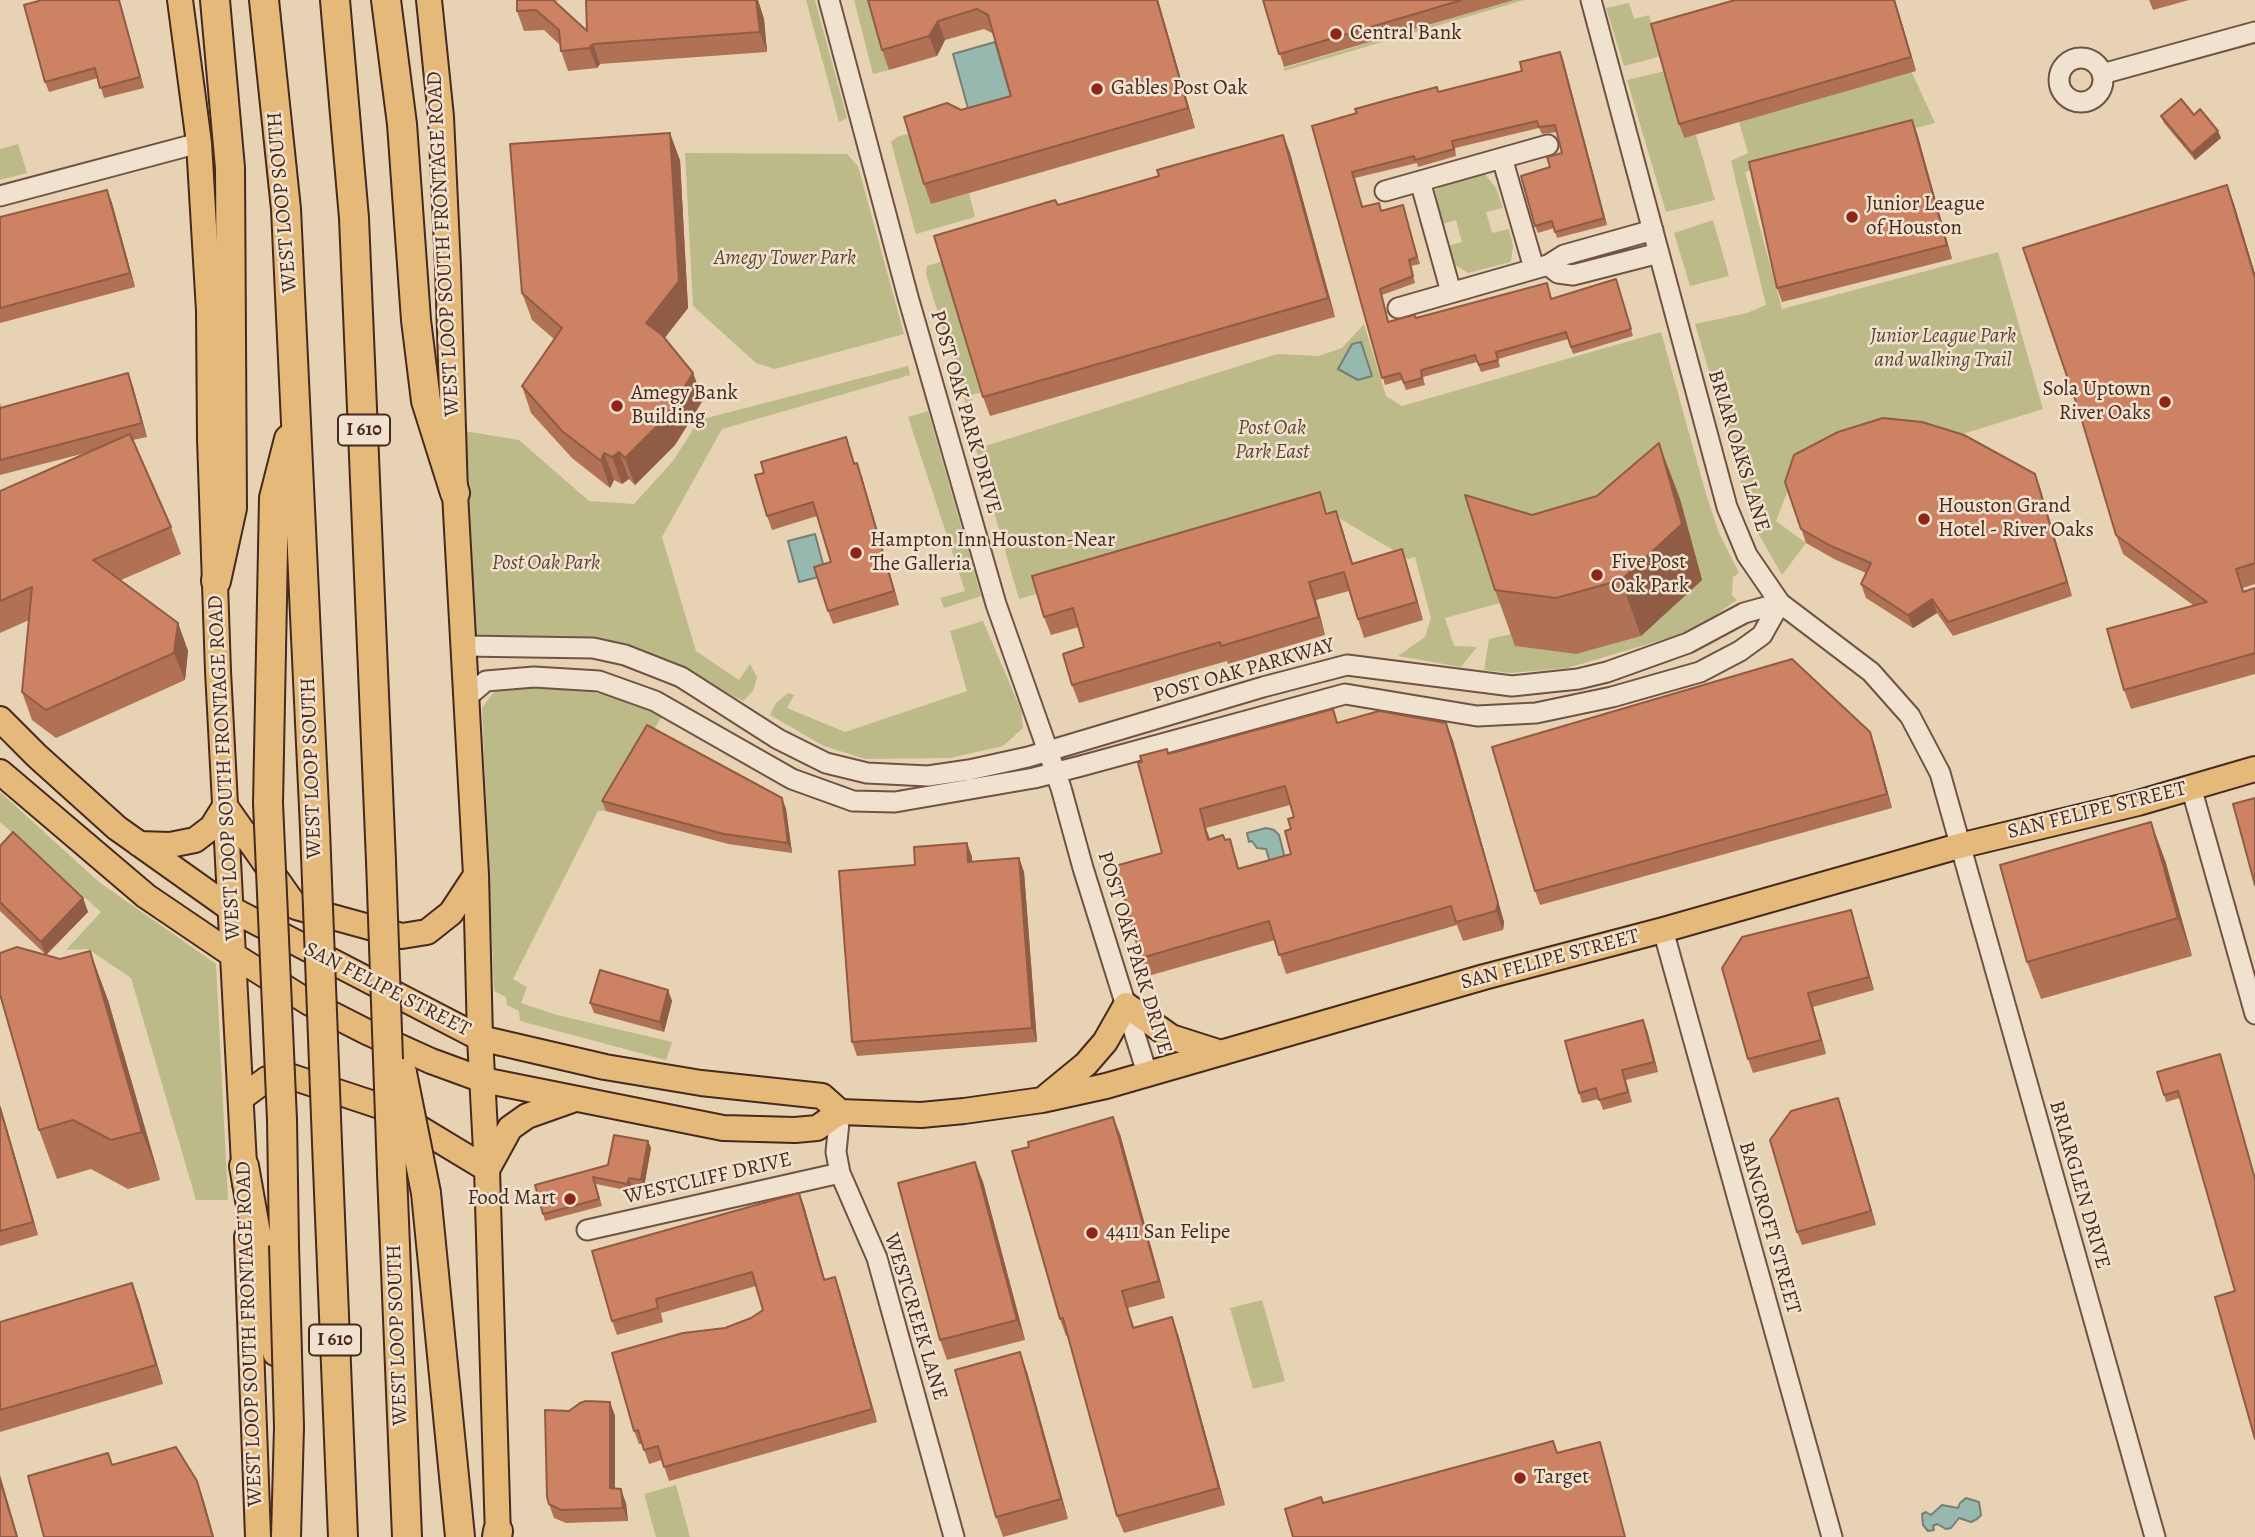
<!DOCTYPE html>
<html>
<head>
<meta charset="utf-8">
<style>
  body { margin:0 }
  canvas { display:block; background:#e8d2b4 }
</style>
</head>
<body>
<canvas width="2255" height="1537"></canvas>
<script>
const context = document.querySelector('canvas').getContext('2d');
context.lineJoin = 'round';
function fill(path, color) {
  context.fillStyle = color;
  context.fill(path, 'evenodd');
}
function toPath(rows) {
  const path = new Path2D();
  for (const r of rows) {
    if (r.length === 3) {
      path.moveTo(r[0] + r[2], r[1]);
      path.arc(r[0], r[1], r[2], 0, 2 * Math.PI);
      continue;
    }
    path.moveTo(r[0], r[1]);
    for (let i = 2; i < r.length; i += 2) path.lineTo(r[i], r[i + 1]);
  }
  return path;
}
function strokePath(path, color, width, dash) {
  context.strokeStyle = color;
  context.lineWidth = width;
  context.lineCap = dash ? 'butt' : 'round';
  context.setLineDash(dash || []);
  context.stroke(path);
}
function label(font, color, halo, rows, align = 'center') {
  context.font = font + ' Alegreya,serif';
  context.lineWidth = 5;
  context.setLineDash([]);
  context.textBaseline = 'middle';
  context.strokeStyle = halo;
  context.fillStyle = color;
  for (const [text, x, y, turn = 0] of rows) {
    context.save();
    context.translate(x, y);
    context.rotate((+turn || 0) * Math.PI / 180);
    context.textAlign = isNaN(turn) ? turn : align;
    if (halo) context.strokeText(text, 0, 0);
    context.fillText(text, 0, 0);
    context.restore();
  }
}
const green = toPath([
  [806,0,815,0,847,118,839,122],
  [854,0,869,0,889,70,873,74],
  [1514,0,1524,0,1284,71,1284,68],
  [1629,3,1634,19,1649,15,1661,56,1624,66,1606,8],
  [1908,64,1935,123,1745,172,1782,309,1998,252,2043,409,1953,437,1902,419,1846,434,1800,459,1776,521,1806,543,1782,575,1754,526,1695,324,1747,313,1766,305,1731,161,1748,153,1736,111],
  [1665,71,1683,137,1696,135,1715,200,1666,212,1627,80],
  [907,134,912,137,931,204,969,193,975,217,916,234,891,142,897,137],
  [18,144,27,173,0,180,0,149],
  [685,153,847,154,858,166,904,334,775,369,756,363,693,306],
  [1485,174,1496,188,1503,208,1486,212,1492,233,1509,229,1513,246,1511,262,1468,273,1452,263,1448,246,1462,242,1456,220,1442,224,1435,190,1453,180],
  [1713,220,1729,276,1690,286,1674,233],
  [943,261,983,392,971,395,975,411,967,408,926,274,927,266],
  [1364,324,1386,396,1402,406,1661,332,1706,494,1719,533,1739,573,1733,577,1732,595,1737,600,1714,616,1678,635,1568,668,1510,673,1484,670,1489,639,1511,634,1516,646,1576,654,1617,552,1500,603,1445,618,1454,646,1477,647,1461,667,1398,656,1425,637,1431,618,1415,557,1408,559,1327,511,1019,599,976,449,1277,354,1319,356,1342,348],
  [908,366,910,375,722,429,662,537,696,651,739,680,750,664,757,677,753,691,743,701,683,670,611,642,473,640,464,431,519,440,589,501,634,504,673,461,699,420],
  [928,411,981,596,944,608,940,598,965,591,908,417],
  [983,621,1021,710,1023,728,1003,746,950,758,865,759,824,746,770,715,776,703,788,693,794,695,787,708,845,732,967,691,950,631],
  [568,687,622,698,662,716,606,811,598,811,513,979,527,987,521,1003,557,1015,672,1042,666,1060,520,1021,519,1011,507,1005,506,997,494,991,482,708,493,693,503,688],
  [0,792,99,882,216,964,228,1200,196,1200,131,978,88,949,66,950,101,912,0,822],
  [1262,1300,1285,1381,1253,1389,1230,1308],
  [676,1485,690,1537,656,1537,644,1494]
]);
const water = toPath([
  [995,42,1012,100,969,112,953,54,995,42],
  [1361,342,1372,376,1358,380,1338,369,1352,344,1361,342],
  [815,534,826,575,799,582,788,541,815,534],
  [1266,828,1274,830,1279,835,1285,858,1270,862,1266,849,1257,848,1252,841,1249,842,1247,833,1266,828],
  [1966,1498,1979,1502,1981,1515,1977,1519,1971,1522,1959,1518,1951,1528,1946,1529,1937,1524,1933,1526,1934,1530,1928,1531,1923,1525,1922,1514,1926,1512,1931,1515,1942,1505,1958,1508,1960,1503,1966,1498]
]);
const minor = toPath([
  [829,0,908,297,996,604,1061,788,1083,868,1147,1073],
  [1591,0,1727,507,1747,555,1780,603,1871,672,1910,716,1940,773,2155,1537],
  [2081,80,22],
  [2102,74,2255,32],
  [1502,158,1534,268],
  [1420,181,1451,292],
  [1385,191,1548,145],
  [0,196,199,143],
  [1548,265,1558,273,1573,275,1659,253],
  [1398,308,1548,265,1564,255,1653,230],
  [464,646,593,648,625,655,681,677,778,739,826,763,867,773,928,776,969,770,1028,757,1263,687,1347,665,1512,686,1578,679,1607,672,1688,643,1744,613,1780,603],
  [467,697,486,681,534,677,599,681,655,701,792,779,853,801,895,802,1034,778,1081,766,1345,694,1477,716,1536,713,1612,697,1700,672,1740,651,1762,635,1780,603],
  [2191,787,2255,1014],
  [1663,930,1832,1537],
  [840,1112,836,1152,840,1173,877,1258,954,1537],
  [587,1230,840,1173]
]);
const major = toPath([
  [180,0,199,143,209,311,210,439,218,671,245,1183],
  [429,0,441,117,448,267,455,493,476,875,480,1038,487,1169,498,1537],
  [0,719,37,756,117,828,231,909,480,1038,605,1067,701,1083,822,1096,840,1112],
  [0,772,146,896,233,955,308,1002,367,1032,431,1061,483,1080,723,1128,795,1130,817,1128,840,1112,921,1115,964,1111,1042,1100,1106,1086,1484,977,1663,930,1959,846,2138,803,2255,769],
  [225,806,296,907,402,936,427,932,451,913,476,875],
  [139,844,170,845,195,840,212,827,225,806],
  [1047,1096,1086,1064,1105,1042,1126,1005,1171,1037,1221,1053],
  [241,1098,267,1079,286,1075,386,1108,487,1169],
  [488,1168,510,1128,527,1116,575,1099],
  [247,1237,258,1537]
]);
const highway = toPath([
  [215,0,230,168,232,508,216,581],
  [264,0,286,209,315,829],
  [335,0,354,218,381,861],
  [386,0,402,124,416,320,426,401,455,493],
  [268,803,274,498,289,439],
  [282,1120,284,1245],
  [327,1143,343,1537],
  [244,1166,277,1352],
  [392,1173,407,1537],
  [426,1193,460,1537],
  [497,1537,498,1531]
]);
const highwayBridge = toPath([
  [268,803,282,1120],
  [315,829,327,1143],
  [381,861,392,1173],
  [402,1073,426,1193],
  [284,1245,289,1427,286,1537]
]);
const wall = toPath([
  [119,0,144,88,104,98,98,78,49,92,45,82],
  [517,0,559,0,554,1,587,31,586,0,758,0,764,19,767,52,600,64,597,68,568,71,561,51,560,45,544,30,524,31,517,11],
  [868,0,1158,0,1195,128,931,204,924,184,961,110,1011,96,994,34,984,29,945,40,937,56,889,70,882,50],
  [1263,0,1514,0,1284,67],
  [1735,0,1895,0,1916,71,1684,138,1679,124],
  [2149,0,2189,0,2153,10],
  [1560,52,1607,225,1557,238,1554,228,1538,233,1535,226,1550,167,1562,153,1557,132,1542,134,1539,128,1455,148,1456,156,1418,167,1417,163,1355,178,1363,207,1382,210,1403,205,1420,264,1411,266,1415,283,1382,295,1389,322,1552,299,1616,279,1633,336,1573,354,1568,339,1498,359,1500,367,1481,372,1477,362,1423,377,1425,385,1406,390,1402,380,1385,385,1312,126,1522,71],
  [2194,115,2221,138,2195,160,2164,123,2161,116],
  [1912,120,1917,133,1952,259,1782,302,1777,288],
  [1283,135,1290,153,1335,317,990,416,983,397,1058,205,1159,176],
  [680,160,688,308,664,339,693,373,703,400,675,445,635,485,629,479,622,484,614,480,610,488,572,458,531,413,522,386,554,339,532,320,522,293],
  [2227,185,2234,204,2255,274,2255,584,2243,588,2244,591,2255,588,2255,674,2131,709,2124,690,2193,605,2123,554,2116,535],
  [107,190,112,203,135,287,0,323,0,217],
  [128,373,133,387,147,437,133,440,171,527,181,554,121,580,178,623,188,651,185,680,56,738,32,720,22,692,29,620,0,633,0,491,93,451,0,475,0,402,1,408],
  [846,437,855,464,857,463,862,477,899,605,833,624,828,611,831,562,817,516,772,530,767,516,764,473],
  [2035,474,2072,596,1953,636,1937,613,1913,628,1866,598,1861,584,1866,573,1836,560,1806,543,1785,482],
  [1680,499,1702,580,1641,636,1576,654,1515,646,1495,590,1532,515],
  [1336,511,1353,563,1402,549,1408,568,1423,620,1364,638,1349,591,1316,600,1325,635,1228,664,1227,661,1079,703,1072,685,1084,647,1079,627,1051,635,1044,617],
  [1338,723,1446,723,1453,741,1504,922,1503,930,1463,941,1457,925,1286,974,1275,940,1148,976,1141,958,1162,853,1168,754],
  [1290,805,1294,817,1291,829,1291,854,1239,868,1236,857,1225,840,1210,839,1206,828],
  [1875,746,1892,808,1540,905,1535,891],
  [782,798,786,809,792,853,728,844,606,811,602,801],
  [967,843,972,857,972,862,1019,858,1024,872,1037,1042,857,1056,852,1042,915,865],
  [0,846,83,898,88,912,46,955,0,911],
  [2165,860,2192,956,2041,999,2027,962],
  [1855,924,1874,990,1813,1007,1826,1054,1753,1073,1748,1059],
  [668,990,672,1001,664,1032,594,1013,590,1003],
  [108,1000,160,1180,128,1189,91,1169,57,1179,39,1130],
  [1647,1030,1658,1072,1626,1080,1632,1102,1603,1110,1599,1099,1582,1103,1579,1093],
  [2220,1054,2223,1061,2180,1098,2166,1102,2164,1095],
  [0,1105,38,1235,0,1246],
  [1843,1112,1876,1225,1802,1245,1797,1232],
  [1120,1134,1165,1298,1128,1308,1134,1327,1178,1334,1225,1505,1124,1533,1117,1516,1068,1335,1066,1336,1060,1319],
  [648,1141,651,1148,644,1187,631,1185,630,1191,596,1184,602,1206,545,1221,543,1214,608,1165],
  [975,1162,983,1182,1025,1340,947,1360,940,1340],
  [799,1193,804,1206,825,1280,840,1291,877,1422,669,1481,662,1460,649,1464,642,1444,639,1444,634,1431,725,1328,751,1318,763,1310,756,1286,661,1313,663,1322,617,1335,612,1321],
  [132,1283,139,1302,163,1384,0,1432,0,1322],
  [1020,1352,1027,1372,1068,1519,1003,1537,996,1517],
  [610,1402,615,1416,615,1489,626,1503,628,1521,566,1523,554,1518,549,1504,569,1411]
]);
const shadedWall = toPath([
  [119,0,144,88,140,77],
  [752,0,758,0,764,19,767,52,760,32],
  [1157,0,1158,0,1195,128,1188,108],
  [1894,0,1895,0,1916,71,1911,57],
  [938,21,945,40,937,56,929,36],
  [593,44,600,64,597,68,589,48],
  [1560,52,1563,59,1607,225,1604,218],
  [1912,120,1917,133,1952,259,1947,245],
  [2218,131,2221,138,2195,160,2192,153],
  [670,133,680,160,688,308,655,350,646,323],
  [1283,135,1290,153,1335,317,1328,298],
  [2227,185,2234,204,2255,274,2255,278],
  [107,190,112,203,135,287,130,273],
  [128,373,133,387,147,437,142,423],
  [693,373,703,400,675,445,635,485,625,458],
  [1659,443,1680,499,1702,580,1641,636,1621,580],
  [619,452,629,479,622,484,612,457],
  [604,453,614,480,610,488,601,461],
  [857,463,862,477,899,605,894,591],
  [2035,474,2040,487,2072,596,2067,582],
  [1336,511,1343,530,1358,582,1352,564],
  [1402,549,1408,568,1423,620,1417,602],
  [1309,582,1316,600,1325,635,1319,617],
  [1932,599,1937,613,1913,628,1908,615],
  [178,623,188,651,185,680,174,653],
  [1446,723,1453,741,1504,922,1503,930,1496,911],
  [1870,732,1875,746,1892,808,1887,794],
  [782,798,786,809,792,853,788,843],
  [1200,809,1206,828,1215,858,1208,840],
  [2151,822,2165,860,2192,956,2178,918],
  [967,843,972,857,973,876,968,862],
  [1019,858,1024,872,1037,1042,1032,1028],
  [83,898,88,912,46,955,41,942],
  [1851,910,1855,924,1874,990,1869,977],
  [90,951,108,1000,160,1180,142,1132],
  [668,990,672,1001,664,1032,660,1022],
  [1808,993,1813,1007,1826,1054,1821,1040],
  [1643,1020,1647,1030,1658,1072,1654,1062],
  [1838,1098,1843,1112,1876,1225,1871,1211],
  [0,1105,38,1235,33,1222,0,1108],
  [1113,1117,1120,1134,1165,1298,1159,1281],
  [648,1141,651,1148,644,1187,641,1180],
  [975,1162,983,1182,1025,1340,1017,1320],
  [629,1178,631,1185,630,1191,627,1184],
  [799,1193,804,1206,829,1294,824,1280],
  [835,1277,840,1291,877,1422,872,1409],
  [132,1283,139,1302,163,1384,156,1365],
  [1172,1317,1178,1334,1225,1505,1219,1488],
  [1020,1352,1027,1372,1068,1519,1061,1499],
  [610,1402,615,1416,615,1502,610,1488],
  [0,1475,18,1537,17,1537,0,1480],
  [197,1481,204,1501,214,1537,213,1537],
  [621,1489,626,1503,628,1521,623,1508]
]);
const building = toPath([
  [42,0,119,0,140,77,100,88,95,68,45,82,24,5,42,0],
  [517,0,553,0,587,31,586,0,756,0,760,32,593,44,589,48,561,51,559,30,536,10,517,11,517,0],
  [868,0,1157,0,1188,108,924,184,904,117,947,103,961,110,1011,96,988,15,977,9,938,21,929,36,882,50,868,0],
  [1263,0,1462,0,1279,54,1263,0],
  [1735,0,1894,0,1911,57,1679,124,1651,24,1735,0],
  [1560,52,1604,218,1555,232,1552,221,1535,226,1521,176,1550,167,1547,157,1562,153,1555,125,1539,127,1537,121,1452,141,1454,149,1415,160,1414,156,1352,172,1362,207,1379,203,1381,211,1403,205,1417,257,1409,260,1413,276,1380,289,1388,322,1414,315,1416,318,1547,283,1551,299,1616,279,1631,329,1571,347,1566,332,1496,352,1498,360,1479,365,1475,355,1421,370,1422,378,1404,383,1400,373,1382,378,1312,126,1357,113,1355,109,1395,98,1437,87,1438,92,1522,71,1520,62,1560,52],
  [2181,99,2194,115,2200,109,2218,131,2192,153,2161,116,2181,99],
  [1912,120,1947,245,1777,288,1749,162,1912,120],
  [670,133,679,281,646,323,662,335,693,373,665,418,625,458,619,452,612,457,604,453,601,461,562,431,522,386,562,328,522,293,510,144,670,133],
  [1283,135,1328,298,983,397,934,236,1055,200,1058,205,1159,176,1157,170,1283,135],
  [2227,185,2255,278,2255,563,2236,569,2243,592,2255,588,2255,653,2124,690,2107,629,2207,602,2116,535,2080,414,2023,248,2227,185],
  [107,190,130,273,0,308,0,217,107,190],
  [128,373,142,423,0,460,0,408,128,373],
  [1883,418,1922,422,1964,435,2035,474,2067,582,1948,622,1932,599,1908,615,1861,584,1871,563,1831,546,1801,529,1785,482,1794,455,1838,432,1883,418],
  [130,434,171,527,93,560,178,623,174,653,46,710,22,692,32,587,0,601,0,491,130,434],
  [846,437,854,464,857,463,894,591,828,611,814,567,831,562,813,502,767,516,755,475,764,473,761,462,846,437],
  [1659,443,1682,524,1621,580,1556,598,1495,590,1465,495,1532,515,1597,496,1659,443],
  [1320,492,1326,514,1336,511,1352,564,1402,549,1417,602,1358,619,1344,572,1309,582,1319,617,1221,646,1220,642,1072,685,1063,654,1084,647,1073,608,1044,617,1032,576,1320,492],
  [1792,659,1870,732,1887,794,1535,891,1492,747,1792,659],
  [1333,709,1337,723,1379,711,1446,723,1498,903,1496,911,1456,922,1451,906,1279,955,1269,921,1141,958,1115,866,1162,853,1138,763,1142,762,1140,756,1167,749,1168,754,1333,709],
  [1285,786,1294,817,1288,819,1291,829,1285,831,1291,854,1238,869,1230,839,1225,840,1223,835,1208,840,1200,809,1285,786],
  [647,725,782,798,788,843,724,834,602,801,647,725],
  [2255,798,2255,885,2233,804,2255,798],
  [2151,822,2178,918,2027,962,2000,865,2151,822],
  [13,832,83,898,41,942,0,902,0,846,13,832],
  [967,843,968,862,1019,858,1032,1028,852,1042,839,871,915,865,914,847,967,843],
  [1851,910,1869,977,1808,993,1821,1040,1748,1059,1722,968,1742,937,1851,910],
  [17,947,60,959,90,951,142,1132,111,1140,73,1120,39,1130,0,994,0,953,17,947],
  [600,970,668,990,660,1022,590,1003,600,970],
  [1643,1020,1654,1062,1622,1070,1628,1092,1599,1100,1596,1088,1579,1093,1565,1041,1643,1020],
  [2220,1054,2255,1179,2255,1439,2215,1297,2235,1291,2178,1091,2164,1095,2157,1072,2220,1054],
  [1838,1098,1871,1211,1797,1232,1770,1140,1791,1111,1838,1098],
  [0,1108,33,1222,0,1231,0,1108],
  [1113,1117,1159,1281,1122,1291,1133,1328,1172,1317,1219,1488,1117,1516,1063,1318,1060,1319,1012,1151,1029,1147,1028,1142,1113,1117],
  [614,1135,648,1141,641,1180,629,1178,627,1184,593,1177,599,1199,543,1214,535,1185,608,1165,614,1135],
  [975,1162,1017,1320,940,1340,898,1183,975,1162],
  [799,1193,824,1280,835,1277,872,1409,664,1467,658,1446,644,1450,638,1430,634,1431,612,1353,683,1333,725,1328,751,1318,763,1310,752,1272,656,1299,658,1308,612,1321,592,1251,799,1193],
  [132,1283,156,1365,0,1410,0,1322,132,1283],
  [1020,1352,1061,1499,996,1517,955,1370,1020,1352],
  [586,1401,610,1402,610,1488,621,1489,623,1508,561,1510,549,1504,547,1497,545,1410,569,1411,580,1403,586,1401],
  [1553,1441,1557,1453,1600,1442,1625,1537,1293,1537,1285,1509,1321,1497,1323,1503,1553,1441],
  [176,1447,197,1481,213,1537,44,1537,28,1476,108,1453,112,1465,176,1447],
  [0,1480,17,1537,0,1537,0,1480]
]);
const markers = [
  [1336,34,7,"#8f2418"],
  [1097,89,7,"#8f2418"],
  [1852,217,7,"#8f2418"],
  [2165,402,7,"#8f2418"],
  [617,406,7,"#8f2418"],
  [1924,519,7,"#8f2418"],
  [856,553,7,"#8f2418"],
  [1597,575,7,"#8f2418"],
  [570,1199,7,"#8f2418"],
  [1092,1233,7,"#8f2418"],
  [1520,1478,7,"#8f2418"]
];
const shields = [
  [364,430,52],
  [335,1340,52]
];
const shieldNames = [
  ["I 610",364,430],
  ["I 610",335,1340]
];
const poiNames = [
  ["Central Bank",1350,34],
  ["Gables Post Oak",1111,89],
  ["Junior League",1866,205],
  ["of Houston",1866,229],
  ["Sola Uptown",2151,390,"right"],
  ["River Oaks",2151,414,"right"],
  ["Amegy Bank",631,394],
  ["Building",631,418],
  ["Houston Grand",1938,507],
  ["Hotel - River Oaks",1938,531],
  ["Hampton Inn Houston-Near",870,541],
  ["The Galleria",870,565],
  ["Five Post",1611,563],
  ["Oak Park",1611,587],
  ["Food Mart",556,1199,"right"],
  ["4411 San Felipe",1106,1233],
  ["Target",1534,1478]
];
const streetNames = [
  ["WEST LOOP SOUTH",283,202,-95],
  ["WEST LOOP SOUTH FRONTAGE ROAD",444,244,-93],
  ["POST OAK PARK DRIVE",965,412,74],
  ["BRIAR OAKS LANE",1738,451,73],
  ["POST OAK PARKWAY",1244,671,-16],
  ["WEST LOOP SOUTH FRONTAGE ROAD",225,768,-93],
  ["WEST LOOP SOUTH",312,768,-92],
  ["SAN FELIPE STREET",2097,811,-14],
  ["POST OAK PARK DRIVE",1134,953,73],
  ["SAN FELIPE STREET",1550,960,-15],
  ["SAN FELIPE STREET",387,990,27],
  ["WESTCLIFF DRIVE",708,1179,-13],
  ["BRIARGLEN DRIVE",2079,1185,74],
  ["BANCROFT STREET",1769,1228,74],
  ["WESTCREEK LANE",915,1317,73],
  ["WEST LOOP SOUTH FRONTAGE ROAD",250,1334,-92],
  ["WEST LOOP SOUTH",398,1335,-92]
];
const parkNames = [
  ["Amegy Tower Park",785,259],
  ["Junior League Park",1943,337],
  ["and walking Trail",1943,361],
  ["Post Oak",1272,429],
  ["Park East",1272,453],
  ["Post Oak Park",546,564]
];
fill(green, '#bcba89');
fill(water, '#97b8ae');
strokePath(water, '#777f74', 2);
strokePath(minor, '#6f5344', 23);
strokePath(major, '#47291e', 28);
strokePath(highway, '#47291e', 32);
strokePath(minor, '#f0e2ce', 19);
strokePath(major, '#e4b97a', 24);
strokePath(highway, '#e4b97a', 28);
strokePath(highwayBridge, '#47291e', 32, []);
strokePath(highwayBridge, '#e4b97a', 28);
fill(wall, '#b07155');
fill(shadedWall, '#905c45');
fill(building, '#cd8363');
strokePath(building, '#905c45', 2);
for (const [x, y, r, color] of markers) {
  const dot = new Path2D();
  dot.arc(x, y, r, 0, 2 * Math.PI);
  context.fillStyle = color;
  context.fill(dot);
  strokePath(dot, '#f0e2ce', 2.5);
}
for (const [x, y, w] of shields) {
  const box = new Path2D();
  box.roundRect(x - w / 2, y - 15.5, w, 31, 5);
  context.fillStyle = '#f0e2ce';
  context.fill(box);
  strokePath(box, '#47291e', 2);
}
label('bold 19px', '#47291e', null, shieldNames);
label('21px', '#47291e', '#f0e2ce', poiNames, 'left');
label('21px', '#47291e', '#f0e2ce', streetNames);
label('italic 21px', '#5e4633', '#f0e2ce', parkNames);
</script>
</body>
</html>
